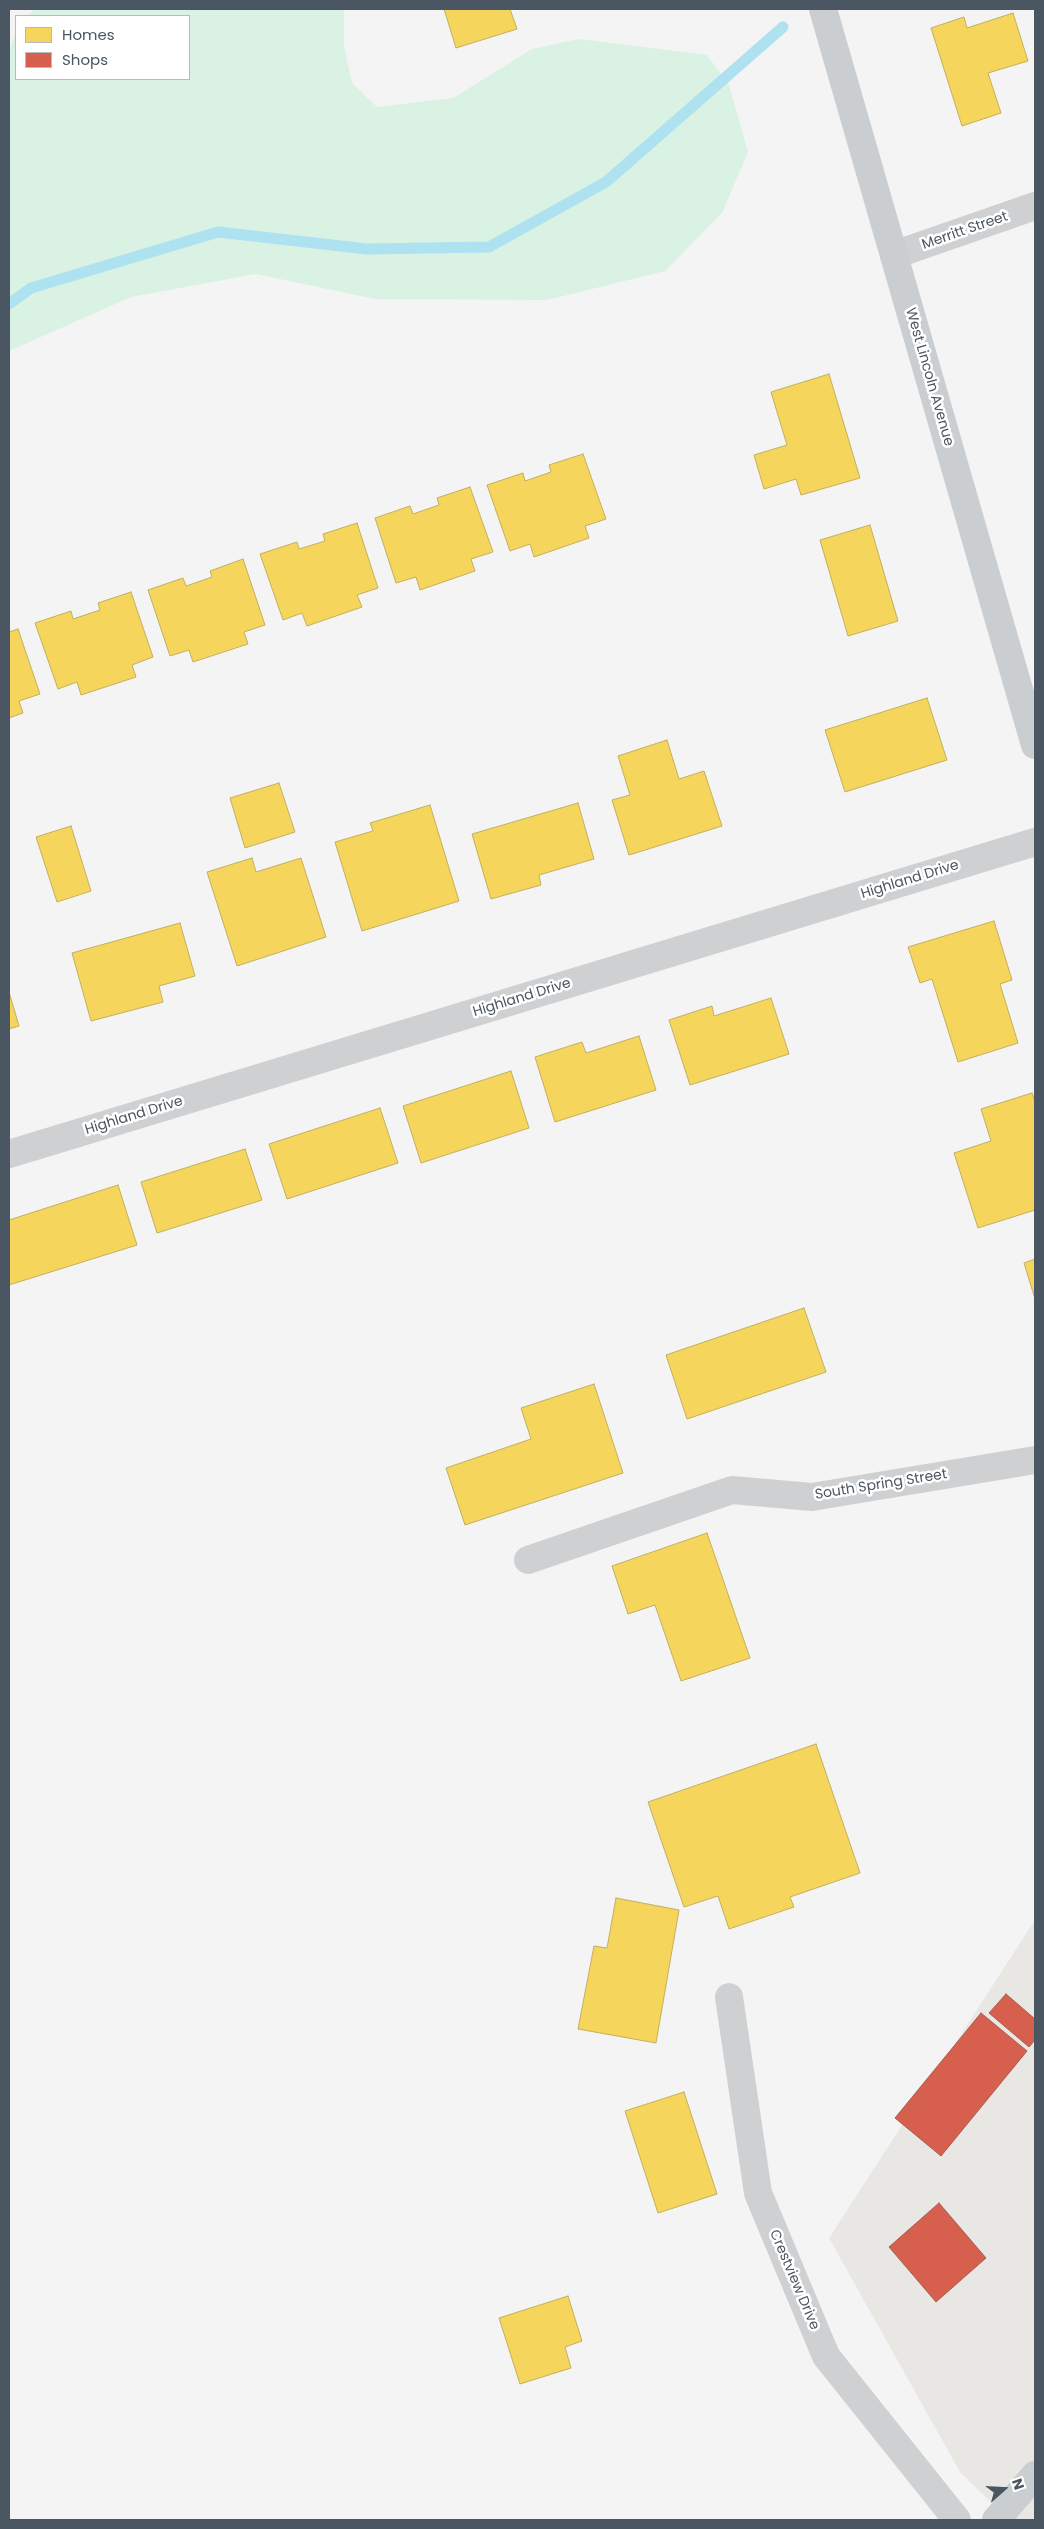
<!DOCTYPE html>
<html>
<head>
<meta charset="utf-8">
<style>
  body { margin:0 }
  #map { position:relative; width:1044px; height:2529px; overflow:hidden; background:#f4f4f4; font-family:Poppins,sans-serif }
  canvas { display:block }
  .frame { position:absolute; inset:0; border:10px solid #4a5661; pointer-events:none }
  .legend { position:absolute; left:15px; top:15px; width:175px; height:65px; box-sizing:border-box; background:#fff; border:1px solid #b7bbc0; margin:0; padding:6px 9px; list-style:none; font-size:15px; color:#4a5661 }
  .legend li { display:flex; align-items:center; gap:10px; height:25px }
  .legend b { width:25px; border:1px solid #b7bbc0 }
  .north { position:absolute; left:979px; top:2464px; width:50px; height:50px; -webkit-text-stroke:4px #fff; paint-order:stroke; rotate:71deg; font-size:14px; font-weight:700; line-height:20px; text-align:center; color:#4a5661 }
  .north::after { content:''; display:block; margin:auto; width:18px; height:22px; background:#4a5661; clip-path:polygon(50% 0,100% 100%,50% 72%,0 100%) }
</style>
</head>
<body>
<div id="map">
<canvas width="1044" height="2529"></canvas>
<div class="frame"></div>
<ul class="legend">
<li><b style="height:14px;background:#f6d55c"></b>Homes</li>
<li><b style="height:14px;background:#d6604d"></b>Shops</li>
</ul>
<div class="north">N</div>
</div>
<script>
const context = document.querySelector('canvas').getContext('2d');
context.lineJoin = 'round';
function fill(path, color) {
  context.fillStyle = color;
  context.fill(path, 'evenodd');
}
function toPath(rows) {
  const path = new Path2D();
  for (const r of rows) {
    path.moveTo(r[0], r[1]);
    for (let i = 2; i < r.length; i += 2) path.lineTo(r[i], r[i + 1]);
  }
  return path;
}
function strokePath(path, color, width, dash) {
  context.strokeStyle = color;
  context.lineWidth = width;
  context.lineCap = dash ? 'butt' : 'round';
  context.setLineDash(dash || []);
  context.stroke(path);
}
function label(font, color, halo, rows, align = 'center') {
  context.font = font + ' Poppins,sans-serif';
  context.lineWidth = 5;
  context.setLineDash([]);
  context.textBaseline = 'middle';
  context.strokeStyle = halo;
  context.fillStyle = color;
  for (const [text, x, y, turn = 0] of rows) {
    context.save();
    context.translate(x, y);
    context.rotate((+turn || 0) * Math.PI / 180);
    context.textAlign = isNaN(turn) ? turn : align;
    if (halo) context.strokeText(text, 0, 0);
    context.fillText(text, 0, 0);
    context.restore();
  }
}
const commercial = toPath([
  [1035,1920,1035,2520,1009,2520,960,2472,829,2238]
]);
const green = toPath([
  [34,9,344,9,344,46,352,83,377,107,453,98,532,49,579,39,707,55,729,85,748,152,722,213,665,271,547,300,375,299,256,274,131,297,9,351,9,50,16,33,16,79,189,79,189,16,28,16]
]);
const homes = toPath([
  [444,9,510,9,517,29,456,48,444,9],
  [1013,13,1028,61,988,73,1001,113,962,126,931,28,964,17,967,28,1013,13],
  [829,374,860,478,801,495,796,479,764,489,754,455,787,445,771,392,829,374],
  [583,454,606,519,585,526,589,538,534,557,530,544,510,551,487,485,523,473,525,481,551,472,549,465,583,454],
  [470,487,493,552,471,559,475,571,420,590,416,577,396,583,375,518,410,506,413,514,439,505,437,498,470,487],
  [357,523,378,588,357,595,362,607,307,626,302,613,283,620,260,554,297,542,299,549,325,541,323,534,357,523],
  [870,525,898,621,848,636,820,540,870,525],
  [243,559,265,625,244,632,248,644,193,662,189,650,170,656,148,590,183,578,186,586,212,577,210,571,243,559],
  [131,592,153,657,132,665,136,677,81,695,77,682,58,689,35,623,71,611,73,619,100,610,98,603,131,592],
  [18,629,40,694,19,701,23,713,9,718,9,632,18,629],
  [927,698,947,760,845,792,825,730,927,698],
  [667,740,679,779,704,771,722,826,629,855,612,800,630,795,618,756,667,740],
  [279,783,295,832,245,848,230,798,279,783],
  [578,803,594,859,539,875,541,885,491,899,472,834,578,803],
  [430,805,459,901,362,931,335,842,373,831,370,823,430,805],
  [71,826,91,891,57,902,36,837,71,826],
  [252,858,256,872,301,858,326,937,237,966,207,872,252,858],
  [994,921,1012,980,1000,984,1018,1043,958,1062,932,979,920,983,908,947,994,921],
  [180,923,195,976,159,986,163,1002,91,1021,72,953,180,923],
  [9,992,19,1026,9,1029,9,992],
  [771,998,789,1054,690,1085,669,1020,712,1006,714,1016,771,998],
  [639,1036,656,1090,555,1122,535,1057,582,1042,586,1053,639,1036],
  [511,1071,529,1128,421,1163,403,1106,511,1071],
  [1032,1093,1035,1102,1035,1210,978,1228,954,1153,991,1141,981,1109,1032,1093],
  [380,1108,398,1163,287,1199,269,1144,380,1108],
  [245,1149,262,1200,157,1233,141,1182,245,1149],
  [118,1185,137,1245,9,1285,9,1220,118,1185],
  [1035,1259,1035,1299,1024,1263,1035,1259],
  [804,1308,826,1372,687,1419,666,1355,804,1308],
  [594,1384,623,1473,465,1525,446,1468,531,1439,521,1408,594,1384],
  [707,1533,750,1658,681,1681,655,1605,628,1614,612,1566,707,1533],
  [816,1744,860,1873,790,1897,794,1907,729,1929,718,1896,684,1907,648,1802,816,1744],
  [616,1898,679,1910,656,2043,578,2029,594,1946,607,1948,616,1898],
  [684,2092,717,2194,658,2213,625,2111,684,2092],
  [568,2296,582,2341,565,2347,571,2368,520,2384,499,2318,568,2296]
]);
const shops = toPath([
  [1006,1994,1035,2019,1035,2040,1029,2047,989,2013,1006,1994],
  [981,2013,1027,2051,941,2156,895,2118,981,2013],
  [939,2203,986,2258,936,2302,889,2247,939,2203]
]);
const stream = toPath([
  [9,304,31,288,218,232,367,249,489,247,606,182,783,27]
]);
const minor = toPath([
  [894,255,1035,206],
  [9,1154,1035,842],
  [528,1560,732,1490,812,1497,1035,1460],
  [729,1997,758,2193,826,2356,957,2520]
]);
const major = toPath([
  [823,9,1035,745],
  [996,2520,1035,2475]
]);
const streetNames = [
  ["Merritt Street",965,231,-19],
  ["West Lincoln Avenue",929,377,74],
  ["Highland Drive",910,880,-17],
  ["Highland Drive",522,998,-17],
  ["Highland Drive",134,1116,-17],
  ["South Spring Street",881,1485,-9],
  ["Crestview Drive",794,2280,67]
];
fill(commercial, '#e8e7e3');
fill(green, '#d9f2e3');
fill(homes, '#f6d55c');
strokePath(homes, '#c2af5e', 1);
fill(shops, '#d6604d');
strokePath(shops, '#ac5d53', 1);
strokePath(stream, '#aee2f0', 11);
strokePath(minor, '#ced0d2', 28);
strokePath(major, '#caced1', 28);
label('14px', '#4a5661', '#fff', streetNames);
</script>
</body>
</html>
